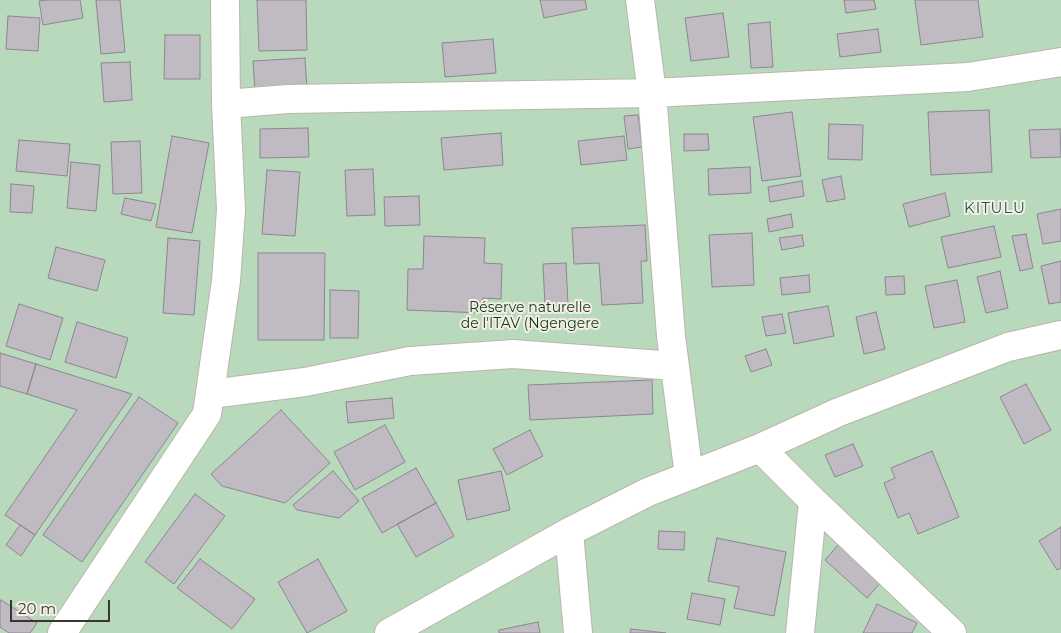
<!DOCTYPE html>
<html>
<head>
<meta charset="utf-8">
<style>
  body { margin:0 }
  #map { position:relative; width:1061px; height:633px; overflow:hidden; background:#f4eee5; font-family:Montserrat,sans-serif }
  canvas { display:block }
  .scale { position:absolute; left:10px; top:600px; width:100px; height:22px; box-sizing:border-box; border:2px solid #383632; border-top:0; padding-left:6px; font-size:15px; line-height:18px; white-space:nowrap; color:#383632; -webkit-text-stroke:4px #f4eee5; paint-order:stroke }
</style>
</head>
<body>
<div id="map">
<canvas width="1061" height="633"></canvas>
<div class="scale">20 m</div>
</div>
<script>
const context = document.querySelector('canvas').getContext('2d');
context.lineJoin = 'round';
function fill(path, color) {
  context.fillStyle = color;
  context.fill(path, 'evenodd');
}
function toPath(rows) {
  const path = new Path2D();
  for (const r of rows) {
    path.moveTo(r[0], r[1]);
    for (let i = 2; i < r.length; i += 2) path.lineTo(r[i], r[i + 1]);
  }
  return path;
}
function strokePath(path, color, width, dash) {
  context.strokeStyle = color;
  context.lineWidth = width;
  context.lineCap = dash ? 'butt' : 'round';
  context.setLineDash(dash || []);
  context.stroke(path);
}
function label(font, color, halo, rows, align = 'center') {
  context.font = font + ' Montserrat,sans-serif';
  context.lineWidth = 4;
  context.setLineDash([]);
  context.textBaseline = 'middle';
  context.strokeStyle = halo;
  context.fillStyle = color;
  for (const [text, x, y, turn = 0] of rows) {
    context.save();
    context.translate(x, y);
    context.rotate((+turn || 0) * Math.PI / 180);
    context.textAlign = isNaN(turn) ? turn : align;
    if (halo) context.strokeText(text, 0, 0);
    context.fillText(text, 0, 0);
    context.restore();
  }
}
const green = toPath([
  [0,0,1061,0,1061,633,0,633]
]);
const building = toPath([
  [47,0,80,0,83,18,43,25,39,1,47,0],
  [96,0,120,0,125,52,101,54,96,0],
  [257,0,306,0,307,50,259,51,257,0],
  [540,0,585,0,587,9,544,18,540,0],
  [844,0,874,0,876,9,846,13,844,0],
  [915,0,978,0,983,37,921,45,915,0],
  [723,13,729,57,691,61,685,18,723,13],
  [8,16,40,18,38,51,6,49,8,16],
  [770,22,773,67,751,68,748,24,770,22],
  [878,29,881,52,840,57,837,34,878,29],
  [165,35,200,35,200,79,164,79,165,35],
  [493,39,496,73,445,77,442,43,493,39],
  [305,58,307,89,255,93,253,61,305,58],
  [130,62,132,100,104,102,101,63,130,62],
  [989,110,992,172,931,175,928,112,989,110],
  [792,112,801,176,762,181,753,117,792,112],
  [638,115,642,147,628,149,624,116,638,115],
  [829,124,863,125,862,160,828,159,829,124],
  [308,128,309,157,260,158,260,129,308,128],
  [1060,129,1061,157,1031,158,1029,130,1060,129],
  [501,133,503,165,444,170,441,138,501,133],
  [684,134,708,134,709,150,684,151,684,134],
  [172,136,209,143,192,233,156,227,172,136],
  [624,136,627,160,581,165,578,141,624,136],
  [19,140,70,144,67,176,16,171,19,140],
  [140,141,142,193,113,194,111,142,140,141],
  [71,162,100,165,96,211,67,208,71,162],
  [750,167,751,193,709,195,708,169,750,167],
  [373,169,375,215,347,216,345,170,373,169],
  [267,170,300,172,295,236,262,234,267,170],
  [841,176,845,199,827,202,822,180,841,176],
  [802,181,804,196,770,202,768,187,802,181],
  [11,184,34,186,32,213,10,212,11,184],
  [945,193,950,216,909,227,903,204,945,193],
  [419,196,420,225,385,226,384,197,419,196],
  [125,198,156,204,151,221,121,214,125,198],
  [1061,209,1061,241,1043,244,1037,214,1061,209],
  [791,214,793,227,769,232,767,219,791,214],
  [645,225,647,261,641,261,643,303,602,305,599,263,574,264,572,228,645,225],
  [994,226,1001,257,948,268,941,237,994,226],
  [752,233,754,285,712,287,709,235,752,233],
  [1026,234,1033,268,1020,271,1012,236,1026,234],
  [802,235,804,246,782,250,779,238,802,235],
  [424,236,485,238,484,263,502,264,501,299,483,298,482,313,407,310,408,269,423,269,424,236],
  [168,238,200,241,194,315,163,313,168,238],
  [56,247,105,260,97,291,48,278,56,247],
  [258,253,325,253,324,340,258,340,258,253],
  [1061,261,1061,302,1049,304,1041,266,1061,261],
  [566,263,568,305,545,306,543,264,566,263],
  [1000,271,1008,308,986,313,977,277,1000,271],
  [809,275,810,292,782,295,780,278,809,275],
  [904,276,905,294,886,295,885,277,904,276],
  [957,280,965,322,934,328,925,286,957,280],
  [330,290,359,291,358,338,330,338,330,290],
  [19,304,63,318,50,360,6,346,19,304],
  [828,306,834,336,794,344,788,313,828,306],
  [876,312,885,349,864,354,856,317,876,312],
  [782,314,786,333,766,336,762,317,782,314],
  [77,322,128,338,116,378,65,362,77,322],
  [766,349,772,365,751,372,745,356,766,349],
  [0,353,36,364,27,394,0,386,0,353],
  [36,364,132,394,35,535,5,515,77,410,27,394,36,364],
  [652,380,653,414,530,420,528,385,652,380],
  [1026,384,1051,430,1024,444,1000,397,1026,384],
  [139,397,178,423,82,562,43,535,139,397],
  [392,398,394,418,348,423,346,402,392,398],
  [281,410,330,463,285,503,222,486,211,474,281,410],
  [385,425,405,462,355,490,334,452,385,425],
  [530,430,543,456,507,475,493,449,530,430],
  [853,444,863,466,835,477,825,455,853,444],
  [932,451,959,517,918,534,909,513,898,518,884,483,895,478,891,468,932,451],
  [416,468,436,503,382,533,362,498,416,468],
  [333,471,359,501,339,518,297,510,293,505,333,471],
  [501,471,510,510,467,520,458,480,501,471],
  [195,494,225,516,174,584,145,562,195,494],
  [436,503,454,536,416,557,397,524,436,503],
  [20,525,35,535,21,556,6,545,20,525],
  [1061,527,1061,568,1057,570,1039,541,1061,527],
  [659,531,685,532,684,550,658,549,659,531],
  [717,538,786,552,774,616,734,608,739,587,708,581,717,538],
  [840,543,882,581,867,598,825,560,840,543],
  [200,559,255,599,232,629,177,588,200,559],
  [318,559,347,611,307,633,278,582,318,559],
  [692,593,725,599,720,625,687,619,692,593],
  [1,600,37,623,30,633,9,633,0,627,0,602,1,600],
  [877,604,917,623,912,633,863,633,877,604],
  [538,622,540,633,499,633,499,630,538,622],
  [631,629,666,633,630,633,631,629]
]);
const minor = toPath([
  [640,0,652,93,671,336,689,476],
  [226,104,288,99,652,93,968,77,1061,62],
  [211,394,305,382,410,361,513,354,675,366],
  [760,448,813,501,952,633],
  [569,532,578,633],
  [62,633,207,414,226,281,231,210,226,104,225,0],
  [389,633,569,532,648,492,760,448,839,412,1008,347,1061,335],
  [800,633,813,501]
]);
const parkNames = [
  ["Réserve naturelle",530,308],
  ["de l'ITAV (Ngengere",530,324]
];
const neighbourhoodNames = [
  ["KITULU",995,209]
];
fill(green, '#b8d9bb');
fill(building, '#c0bac3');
strokePath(building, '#8c8790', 1);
strokePath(minor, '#bab5ac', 30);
strokePath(minor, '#fff', 28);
label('14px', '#0f3b19', '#f4eee5', parkNames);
context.letterSpacing = '1px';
label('15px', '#225951', '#f4eee5', neighbourhoodNames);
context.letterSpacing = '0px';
</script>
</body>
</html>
